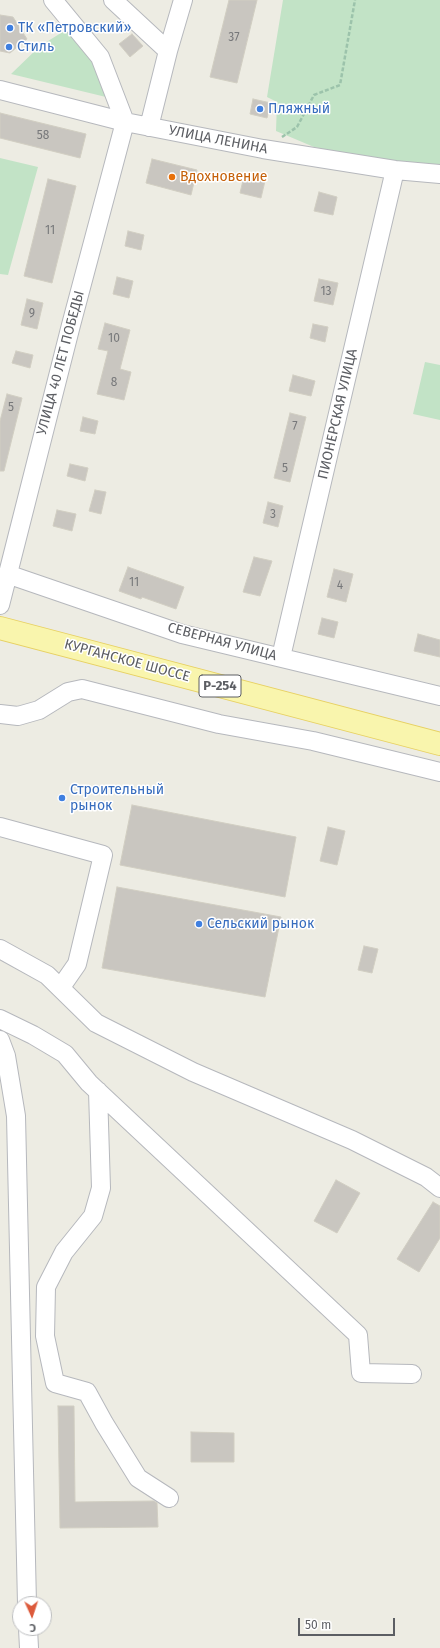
<!DOCTYPE html>
<html>
<head>
<meta charset="utf-8">
<style>
  body { margin:0 }
  #map { position:relative; width:440px; height:1648px; overflow:hidden; background:#edece3; font-family:"Fira Sans",sans-serif }
  canvas { display:block }
  .north { position:absolute; left:12px; top:1596px; width:40px; height:40px; box-sizing:border-box; background:#fff; border:1px solid #bebfc1; border-radius:50%; rotate:177deg; font-size:11px; font-weight:700; line-height:16px; text-align:center; color:#5c5e63 }
  .north::after { content:''; display:block; margin:auto; width:14px; height:18px; background:#dc5a3b; clip-path:polygon(50% 0,100% 100%,50% 72%,0 100%) }
  .scale { position:absolute; left:298px; top:1618px; width:97px; height:18px; box-sizing:border-box; border:2px solid #5c5e63; border-top:0; padding-left:5px; font-size:12px; line-height:14px; white-space:nowrap; color:#5c5e63; -webkit-text-stroke:3px #fff; paint-order:stroke }
</style>
</head>
<body>
<div id="map">
<canvas width="440" height="1648"></canvas>
<div class="north">С</div>
<div class="scale">50 m</div>
</div>
<script>
const context = document.querySelector('canvas').getContext('2d');
context.lineJoin = 'round';
function fill(path, color) {
  context.fillStyle = color;
  context.fill(path, 'evenodd');
}
function toPath(rows) {
  const path = new Path2D();
  for (const r of rows) {
    path.moveTo(r[0], r[1]);
    for (let i = 2; i < r.length; i += 2) path.lineTo(r[i], r[i + 1]);
  }
  return path;
}
function strokePath(path, color, width, dash) {
  context.strokeStyle = color;
  context.lineWidth = width;
  context.lineCap = dash ? 'butt' : 'round';
  context.setLineDash(dash || []);
  context.stroke(path);
}
function label(font, color, halo, rows, align = 'center') {
  context.font = font + ' "Fira Sans",sans-serif';
  context.lineWidth = 3;
  context.setLineDash([]);
  context.textBaseline = 'middle';
  context.strokeStyle = halo;
  context.fillStyle = color;
  for (const [text, x, y, turn = 0] of rows) {
    context.save();
    context.translate(x, y);
    context.rotate((+turn || 0) * Math.PI / 180);
    context.textAlign = isNaN(turn) ? turn : align;
    if (halo) context.strokeText(text, 0, 0);
    context.fillText(text, 0, 0);
    context.restore();
  }
}
const green = toPath([
  [283,0,440,0,440,167,397,165,314,147,276,131,277,102,267,97],
  [69,28,95,59,106,97,11,74,40,46],
  [0,158,38,167,8,275,0,274],
  [425,362,440,365,440,420,413,414]
]);
const building = toPath([
  [229,0,257,0,237,83,210,77,229,0],
  [0,15,13,17,27,39,10,53,0,51,0,15],
  [132,34,143,46,130,57,119,44,132,34],
  [253,99,271,103,267,118,250,114,253,99],
  [0,113,86,134,80,158,0,138,0,113],
  [152,159,197,170,191,195,146,183,152,159],
  [244,176,265,181,261,198,240,193,244,176],
  [48,179,76,186,52,283,24,276,48,179],
  [319,192,337,197,333,215,314,211,319,192],
  [128,231,144,235,141,250,125,246,128,231],
  [117,277,133,281,129,298,113,294,117,277],
  [319,279,338,283,333,305,314,301,319,279],
  [27,299,43,303,37,329,21,325,27,299],
  [105,323,130,330,120,369,131,372,124,400,97,394,108,351,98,349,105,323],
  [313,324,328,327,325,342,310,338,313,324],
  [16,351,33,355,30,368,12,363,16,351],
  [293,375,315,381,311,396,289,391,293,375],
  [7,394,22,398,4,471,0,471,0,421,7,394],
  [290,413,306,417,290,482,274,478,290,413],
  [83,417,98,421,95,434,80,431,83,417],
  [70,464,88,468,85,481,67,476,70,464],
  [95,490,106,492,101,514,89,511,95,490],
  [268,502,283,506,278,527,263,523,268,502],
  [57,510,76,514,72,531,53,526,57,510],
  [254,557,272,561,260,596,243,592,254,557],
  [128,567,184,587,176,609,142,597,141,599,119,591,128,567],
  [334,569,353,574,346,602,327,597,334,569],
  [322,618,338,622,334,638,318,634,322,618],
  [418,634,440,640,440,657,414,651,418,634],
  [132,805,296,837,285,897,120,865,132,805],
  [328,827,345,831,337,865,320,861,328,827],
  [117,887,281,917,265,997,102,968,117,887],
  [364,946,378,949,372,973,358,970,364,946],
  [336,1180,360,1193,337,1233,314,1221,336,1180],
  [433,1202,440,1206,440,1238,419,1272,397,1259,433,1202],
  [58,1406,74,1406,75,1502,154,1501,157,1503,158,1527,60,1528,58,1406],
  [191,1432,234,1433,234,1462,191,1462,191,1432]
]);
const path = toPath([
  [282,137,297,127,314,95,340,85,355,0]
]);
const minor = toPath([
  [53,0,100,57,125,122],
  [113,0,168,51],
  [0,90,125,122,263,149,395,170,440,174],
  [149,127,168,51,183,0],
  [7,574,182,634,440,696],
  [0,605,71,325,125,122],
  [281,657,395,170],
  [0,714,18,716,39,710,68,692,82,689,219,724,313,741,440,772],
  [0,827,103,855,77,964,61,987],
  [0,949,47,975,96,1023,193,1072,352,1140,426,1177,440,1188],
  [0,1019,33,1035,65,1054,89,1083,358,1335,361,1373,412,1374],
  [0,1040,6,1056,16,1116,27,1604],
  [98,1091,101,1188,93,1216,64,1252,46,1287,45,1336,55,1383,87,1392,104,1423,138,1478,169,1498],
  [28,1628,29,1648]
]);
const major = toPath([
  [0,628,440,744]
]);
const markers = [
  [10,28,4,"#3f7fe0"],
  [9,47,4,"#3f7fe0"],
  [260,109,4,"#3f7fe0"],
  [172,177,4,"#e8710a"],
  [62,798,4,"#3f7fe0"],
  [199,924,4,"#3f7fe0"]
];
const numberNames = [
  ["37",234,38],
  ["58",43,136],
  ["11",50,231],
  ["13",326,292],
  ["9",32,314],
  ["10",114,339],
  ["8",114,383],
  ["5",11,408],
  ["7",295,427],
  ["5",285,469],
  ["3",273,515],
  ["11",134,583],
  ["4",340,586]
];
const shields = [
  [220,686,42]
];
const shieldNames = [
  ["Р-254",220,686]
];
const shopNames = [
  ["ТК «Петровский»",18,28],
  ["Стиль",17,47],
  ["Пляжный",268,109],
  ["Строительный",70,790],
  ["рынок",70,806],
  ["Сельский рынок",207,924]
];
const streetNames = [
  ["УЛИЦА ЛЕНИНА",218,140,11],
  ["УЛИЦА 40 ЛЕТ ПОБЕДЫ",61,363,-75],
  ["ПИОНЕРСКАЯ УЛИЦА",338,414,-77],
  ["СЕВЕРНАЯ УЛИЦА",222,642,15],
  ["КУРГАНСКОЕ ШОССЕ",127,661,15]
];
const foodNames = [
  ["Вдохновение",180,177]
];
fill(green, '#c2e3c6');
fill(building, '#c9c6c0');
strokePath(building, '#d1cec2', 1);
strokePath(minor, '#b6b8bd', 20);
strokePath(major, '#e7d163', 24);
strokePath(path, '#9cc3ab', 2.5, [4, 2]);
strokePath(minor, '#fff', 18);
strokePath(major, '#f9f5ad', 22);
for (const [x, y, r, color] of markers) {
  const dot = new Path2D();
  dot.arc(x, y, r, 0, 2 * Math.PI);
  context.fillStyle = color;
  context.fill(dot);
  strokePath(dot, '#fff', 1.5);
}
label('12px', '#77787a', null, numberNames);
for (const [x, y, w] of shields) {
  const box = new Path2D();
  box.roundRect(x - w / 2, y - 11, w, 22, 3);
  context.fillStyle = '#fff';
  context.fill(box);
  strokePath(box, '#5c5e63', 1);
}
label('bold 13px', '#5c5e63', null, shieldNames);
label('14px', '#366cbe', '#fff', shopNames, 'left');
label('14px', '#5c5e63', '#fff', streetNames);
label('14px', '#c56008', '#fff', foodNames, 'left');
</script>
</body>
</html>
